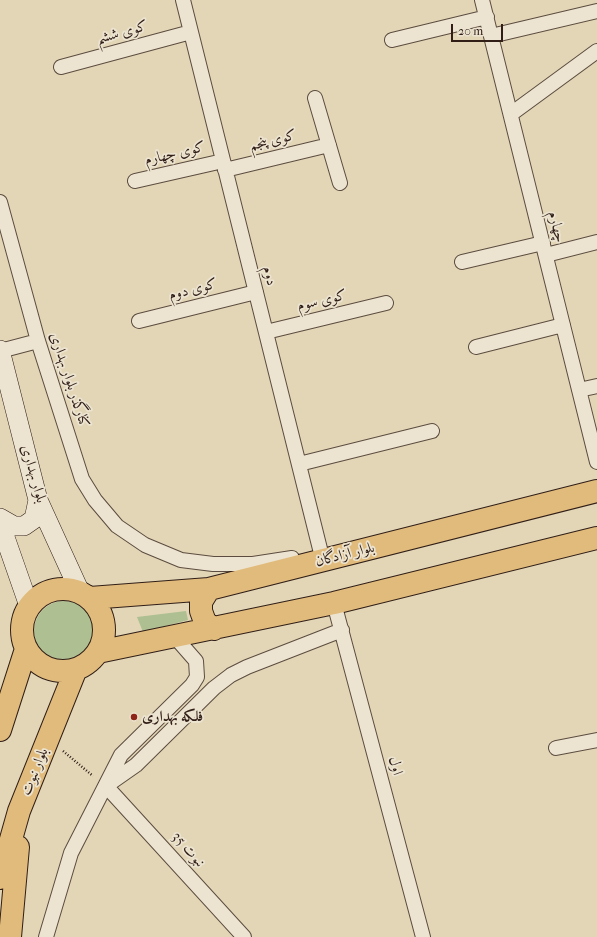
<!DOCTYPE html>
<html>
<head>
<meta charset="utf-8">
<style>
  body { margin:0 }
  #map { position:relative; width:597px; height:937px; overflow:hidden; background:#e2d6b7; font-family:"IM FELL French Canon",serif }
  canvas { display:block }
  .scale { position:absolute; left:451px; top:24px; width:52px; height:18px; box-sizing:border-box; border:2px solid #301e17; border-top:0; padding-left:5px; font-size:12px; line-height:14px; white-space:nowrap; color:#301e17; -webkit-text-stroke:3px #ece4d0; paint-order:stroke }
</style>
</head>
<body>
<div id="map">
<canvas width="597" height="937"></canvas>
<div class="scale">20 m</div>
</div>
<script>
const context = document.querySelector('canvas').getContext('2d');
context.lineJoin = 'round';
function fill(path, color) {
  context.fillStyle = color;
  context.fill(path, 'evenodd');
}
function toPath(rows) {
  const path = new Path2D();
  for (const r of rows) {
    if (r.length === 3) {
      path.moveTo(r[0] + r[2], r[1]);
      path.arc(r[0], r[1], r[2], 0, 2 * Math.PI);
      continue;
    }
    path.moveTo(r[0], r[1]);
    for (let i = 2; i < r.length; i += 2) path.lineTo(r[i], r[i + 1]);
  }
  return path;
}
function strokePath(path, color, width, dash) {
  context.strokeStyle = color;
  context.lineWidth = width;
  context.lineCap = dash ? 'butt' : 'round';
  context.setLineDash(dash || []);
  context.stroke(path);
}
function label(font, color, halo, rows, align = 'center') {
  context.font = font + ' "IM FELL French Canon",Amiri,serif';
  context.lineWidth = 3.5;
  context.setLineDash([]);
  context.textBaseline = 'middle';
  context.strokeStyle = halo;
  context.fillStyle = color;
  for (const [text, x, y, turn = 0] of rows) {
    context.save();
    context.translate(x, y);
    context.rotate((+turn || 0) * Math.PI / 180);
    context.textAlign = isNaN(turn) ? turn : align;
    if (halo) context.strokeText(text, 0, 0);
    context.fillText(text, 0, 0);
    context.restore();
  }
}
const green = toPath([
  [64,631,30],
  [186,611,188,620,143,632,137,617]
]);
const path = toPath([
  [63,751,93,776]
]);
const street = toPath([
  [183,0,323,561],
  [482,0,597,462],
  [491,36,597,11],
  [392,40,487,17],
  [61,67,191,32],
  [315,98,340,183],
  [511,114,597,51],
  [225,170,329,145],
  [135,181,223,161],
  [0,202,38,341,82,479,95,500,117,526,145,545,181,560,213,564,253,564,292,558],
  [546,255,597,242],
  [462,262,543,243],
  [139,321,256,292],
  [266,332,386,303],
  [476,347,563,325],
  [0,351,38,341],
  [579,390,597,386],
  [299,464,432,431],
  [334,603,423,937],
  [556,748,597,740],
  [106,786,136,765,214,688,231,675,247,667,342,630],
  [106,786,244,937],
  [46,937,71,853,121,755,192,685,197,677,196,661,175,637]
]);
const secondary = toPath([
  [0,350,38,500,80,592],
  [0,518,14,526,24,526,34,519,38,500],
  [0,523,29,606]
]);
const primary = toPath([
  [63,630,41],
  [209,589,201,602,201,611,205,622,214,629],
  [90,598,209,589,597,491],
  [98,652,334,603,597,538],
  [0,730,26,649],
  [0,878,19,811,76,669],
  [10,937,18,847]
]);
const markers = [
  [134,717,4,"#8f2418"]
];
const streetNames = [
  ["کوی ششم",122,33,-15],
  ["کوی پنجم",273,141,-14],
  ["کوی چهارم",175,154,-13],
  ["چهارم",556,227,76],
  ["دوم",269,276,76],
  ["کوی دوم",193,290,-14],
  ["کوی سوم",322,301,-13],
  ["کنارگذر بلوار بهداری",69,380,72],
  ["بلوار بهداری",33,474,74],
  ["بلوار آزادگان",345,555,-14],
  ["اول",395,766,75],
  ["بلوار نبوت",35,772,-68],
  ["نبوت 35",188,850,48]
];
const poiNames = [
  ["فلکه بهداری",142,717]
];
fill(green, '#aebf92');
strokePath(street, '#5c4c3f', 16);
strokePath(secondary, '#301e17', 20);
strokePath(primary, '#301e17', 24);
strokePath(path, '#301e17', 2.5, [1, 2]);
strokePath(street, '#ece4d0', 14);
strokePath(secondary, '#ece4d0', 19);
strokePath(primary, '#e1bb7c', 22);
for (const [x, y, r, color] of markers) {
  const dot = new Path2D();
  dot.arc(x, y, r, 0, 2 * Math.PI);
  context.fillStyle = color;
  context.fill(dot);
  strokePath(dot, '#ece4d0', 1.5);
}
label('15px', '#301e17', '#ece4d0', streetNames);
label('bold 15px', '#301e17', '#ece4d0', poiNames, 'left');
</script>
</body>
</html>
